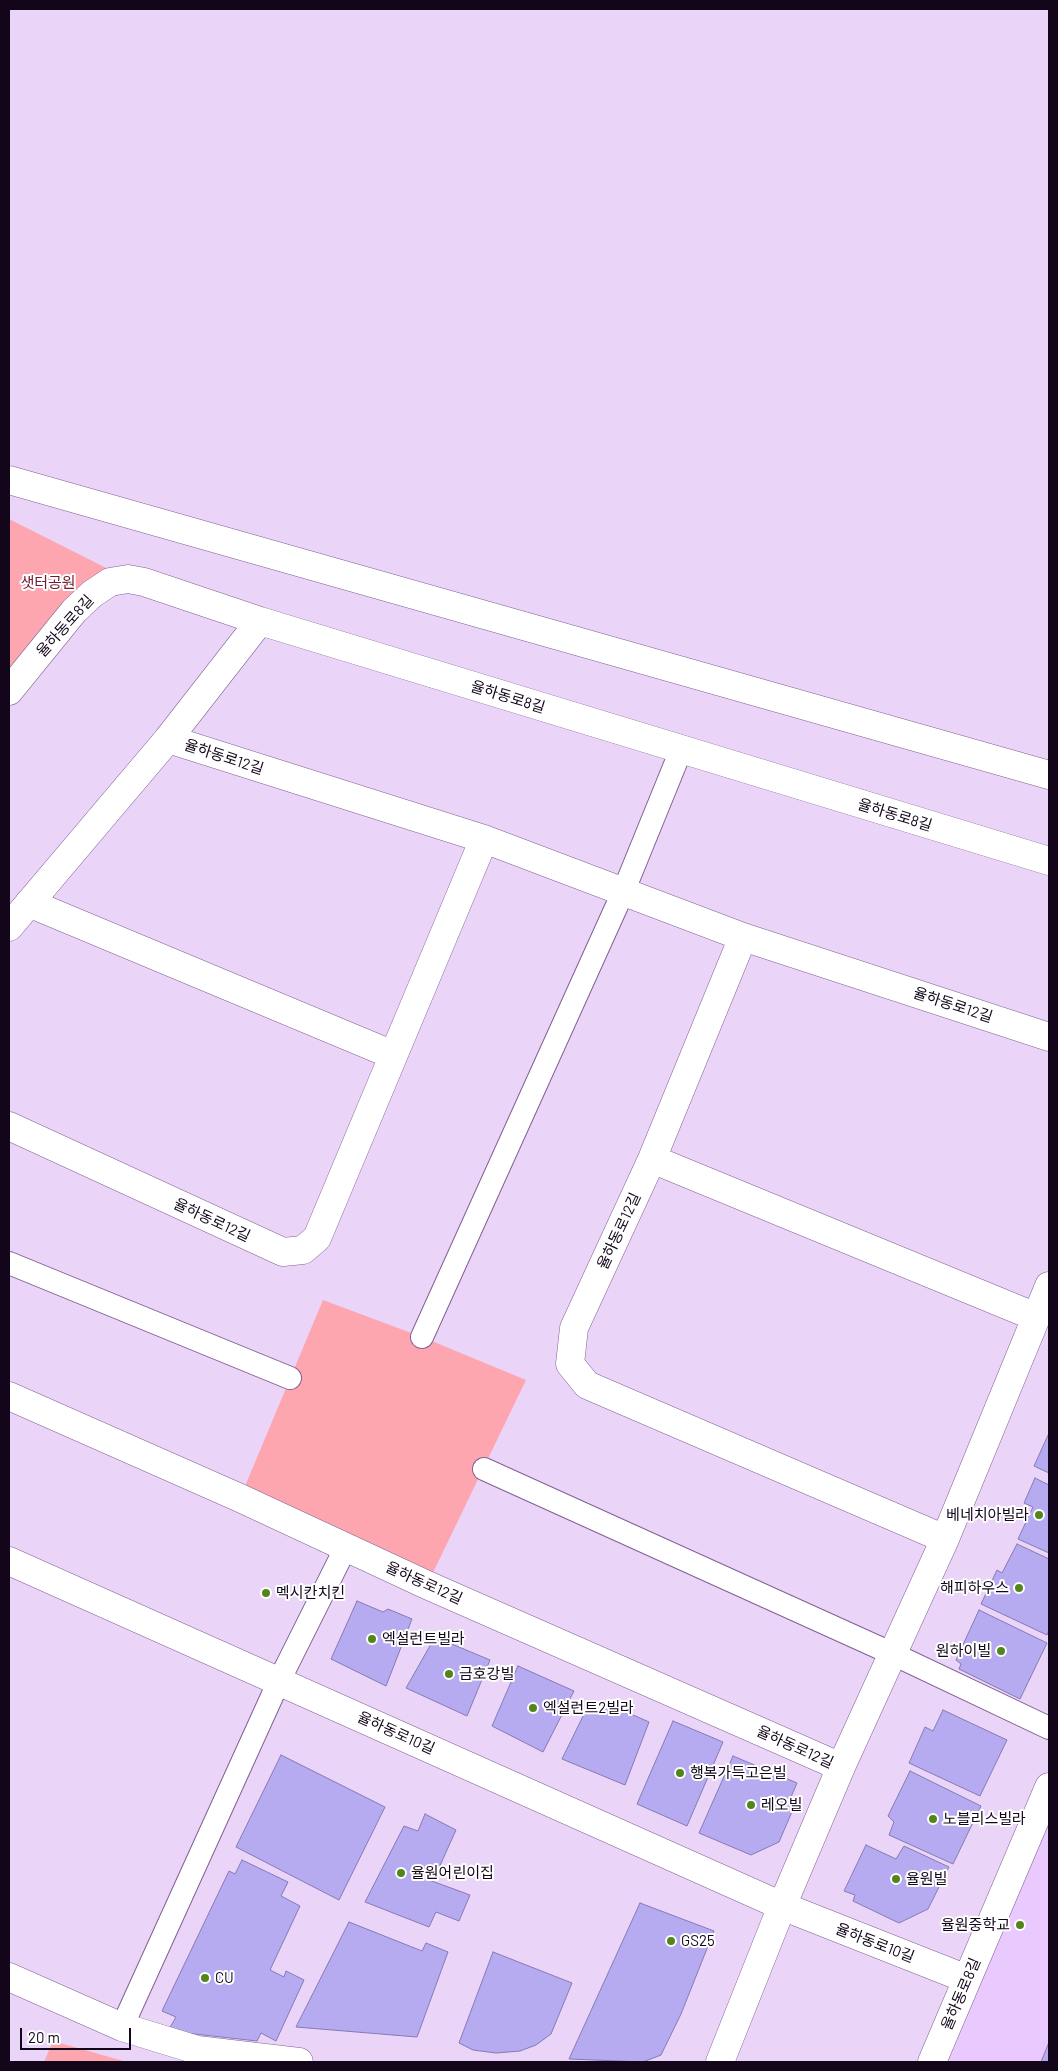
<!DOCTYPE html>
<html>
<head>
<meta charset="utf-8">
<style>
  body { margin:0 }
  #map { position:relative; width:1058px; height:2071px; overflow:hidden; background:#ead4f8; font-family:Barlow,sans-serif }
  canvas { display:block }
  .frame { position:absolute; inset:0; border:10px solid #13061a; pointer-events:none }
  .scale { position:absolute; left:20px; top:2028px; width:111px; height:22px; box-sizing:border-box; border:2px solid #13061a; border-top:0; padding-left:6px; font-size:15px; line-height:18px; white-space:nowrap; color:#13061a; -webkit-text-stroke:4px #fff; paint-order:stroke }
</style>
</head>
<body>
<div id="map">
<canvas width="1058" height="2071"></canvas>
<div class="frame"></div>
<div class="scale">20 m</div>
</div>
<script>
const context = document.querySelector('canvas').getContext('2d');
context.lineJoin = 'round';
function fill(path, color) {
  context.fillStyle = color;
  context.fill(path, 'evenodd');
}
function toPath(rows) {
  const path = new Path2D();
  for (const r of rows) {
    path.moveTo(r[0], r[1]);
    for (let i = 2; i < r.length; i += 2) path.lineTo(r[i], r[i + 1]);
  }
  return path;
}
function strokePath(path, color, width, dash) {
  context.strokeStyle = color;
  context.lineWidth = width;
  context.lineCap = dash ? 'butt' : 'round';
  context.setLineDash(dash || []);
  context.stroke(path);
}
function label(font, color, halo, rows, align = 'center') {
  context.font = font + ' Barlow,"Noto Sans KR",sans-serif';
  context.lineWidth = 4;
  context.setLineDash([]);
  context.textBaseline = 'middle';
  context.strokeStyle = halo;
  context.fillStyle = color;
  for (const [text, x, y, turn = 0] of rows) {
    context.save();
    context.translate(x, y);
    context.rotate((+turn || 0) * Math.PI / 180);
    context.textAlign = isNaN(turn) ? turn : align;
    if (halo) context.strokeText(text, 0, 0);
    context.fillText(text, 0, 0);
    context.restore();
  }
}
const built = toPath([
  [1049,1787,1049,2062,932,2062]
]);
const green = toPath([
  [9,519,128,579,110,582,9,691],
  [323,1300,422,1337,526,1380,427,1585,240,1498],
  [53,2041,127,2062,44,2062]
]);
const building = toPath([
  [1049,1433,1049,1473,1034,1466,1049,1433],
  [1035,1478,1049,1485,1049,1553,1018,1539,1033,1507,1024,1503,1035,1478],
  [1017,1544,1049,1559,1049,1630,1047,1635,981,1604,997,1570,1002,1573,1017,1544],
  [357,1601,383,1612,388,1609,412,1619,386,1686,331,1659,357,1601],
  [979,1610,1047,1643,1020,1699,959,1669,961,1664,956,1660,979,1610],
  [435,1637,490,1660,467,1716,406,1688,435,1637],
  [518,1666,574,1691,543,1752,492,1726,518,1666],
  [604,1702,649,1722,625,1785,562,1759,587,1708,599,1713,604,1702],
  [943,1710,1007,1740,980,1796,909,1763,925,1727,933,1731,943,1710],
  [673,1721,723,1742,687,1826,637,1804,673,1721],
  [281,1755,385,1807,339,1900,236,1847,281,1755],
  [733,1756,797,1783,788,1804,794,1807,779,1842,751,1855,699,1833,733,1756],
  [910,1771,981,1806,953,1864,889,1835,894,1822,888,1816,910,1771],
  [425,1814,456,1830,438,1870,425,1867,421,1877,470,1895,459,1921,436,1912,429,1927,365,1902,404,1826,418,1831,425,1814],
  [866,1845,896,1859,904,1846,949,1867,928,1909,899,1923,853,1901,855,1895,844,1891,866,1845],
  [242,1860,288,1882,281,1896,300,1906,270,1970,284,1977,286,1971,304,1980,276,2041,261,2033,257,2041,168,2031,176,2017,162,2011,229,1871,235,1874,242,1860],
  [640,1903,714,1931,681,2014,661,2055,643,2062,569,2059,640,1903],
  [349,1922,422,1951,426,1943,448,1952,417,2037,296,2027,349,1922],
  [493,1952,572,1983,551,2034,536,2045,520,2051,496,2053,473,2050,459,2043,493,1952],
  [1049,2042,1049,2062,1041,2062,1049,2042]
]);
const pedestrian = toPath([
  [9,1263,290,1378],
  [422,1337,624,890,681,750],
  [484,1469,893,1654,1049,1728],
  [122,2027,279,1681,346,1547]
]);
const minor = toPath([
  [9,480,1049,775],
  [9,691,74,611,92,594,110,582,128,579,144,582,260,621,1049,861],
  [168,739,484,839,743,937,1049,1037],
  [29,903,393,1055],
  [9,927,168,739,260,621],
  [743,937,652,1159,574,1328,570,1364,587,1385,945,1539],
  [9,1126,283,1252,303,1250,317,1238,484,839],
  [652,1159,1036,1317],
  [9,1396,240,1498,427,1585,841,1767],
  [9,1561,782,1906,967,1979],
  [9,1977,122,2027,197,2050,299,2062],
  [720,2062,782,1906,841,1767,945,1539,1049,1286],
  [932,2062,1049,1787]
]);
const markers = [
  [1039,1515,5,"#53851a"],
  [1019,1588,5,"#53851a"],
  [266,1593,5,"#53851a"],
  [372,1639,5,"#53851a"],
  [1001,1651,5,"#53851a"],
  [449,1674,5,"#53851a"],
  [533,1708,5,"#53851a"],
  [680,1773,5,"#53851a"],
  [751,1805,5,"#53851a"],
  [933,1819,5,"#53851a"],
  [401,1873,5,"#53851a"],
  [896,1879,5,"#53851a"],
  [1020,1925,5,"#53851a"],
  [671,1941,5,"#53851a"],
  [205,1978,5,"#53851a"]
];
const parkNames = [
  ["샛터공원",48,583]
];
const streetNames = [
  ["율하동로8길",65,626,-48],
  ["율하동로8길",508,697,17],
  ["율하동로12길",224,757,18],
  ["율하동로8길",895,815,17],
  ["율하동로12길",953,1005,18],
  ["율하동로12길",212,1220,25],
  ["율하동로12길",619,1231,-65],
  ["율하동로12길",424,1583,24],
  ["율하동로10길",396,1733,24],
  ["율하동로12길",795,1747,24],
  ["율하동로10길",875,1943,21],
  ["율하동로8길",961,1994,-67]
];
const poiNames = [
  ["베네치아빌라",1029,1515,"right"],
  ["해피하우스",1009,1588,"right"],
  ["멕시칸치킨",276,1593],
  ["엑설런트빌라",382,1639],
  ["원하이빌",991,1651,"right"],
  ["금호강빌",459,1674],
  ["엑설런트2빌라",543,1708],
  ["행복가득고은빌",690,1773],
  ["레오빌",761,1805],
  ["노블리스빌라",943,1819],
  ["율원어린이집",411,1873],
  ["율원빌",906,1879],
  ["율원중학교",1010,1925,"right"],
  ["GS25",681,1941],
  ["CU",215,1978]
];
fill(built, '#e9c9fe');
fill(green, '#fda6b0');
fill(building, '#b6aaf0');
strokePath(building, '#857ab5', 1);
strokePath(pedestrian, '#816095', 24);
strokePath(minor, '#816095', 29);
strokePath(pedestrian, '#fff', 22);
strokePath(minor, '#fff', 28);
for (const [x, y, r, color] of markers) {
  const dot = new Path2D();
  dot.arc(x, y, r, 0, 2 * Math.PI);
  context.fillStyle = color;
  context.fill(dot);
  strokePath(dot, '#fff', 2);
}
label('15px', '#711c2f', '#fff', parkNames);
label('15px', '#13061a', '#fff', streetNames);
label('15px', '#13061a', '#fff', poiNames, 'left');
</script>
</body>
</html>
